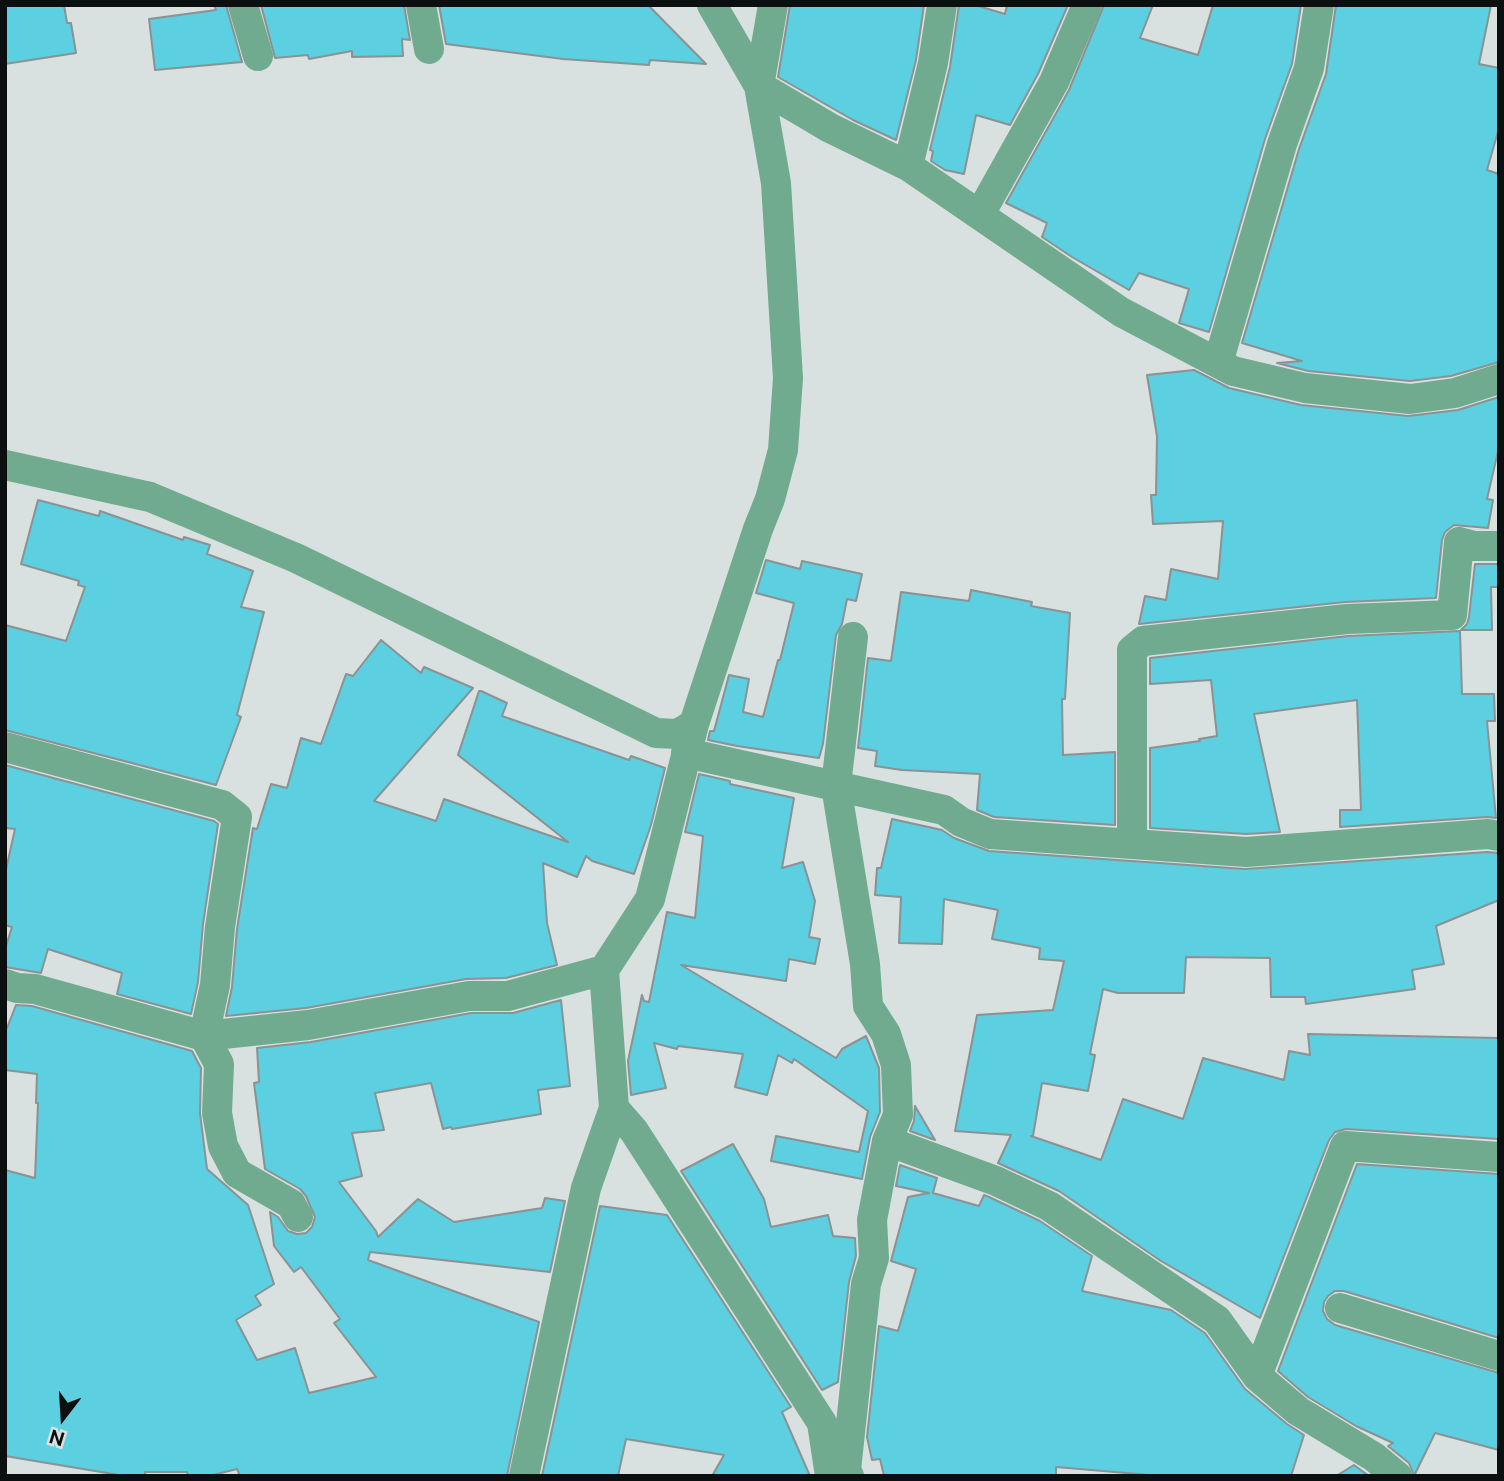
<!DOCTYPE html>
<html>
<head>
<meta charset="utf-8">
<style>
  body { margin:0 }
  #map { position:relative; width:1504px; height:1481px; overflow:hidden; background:#d8e1df; font-family:"Public Sans",sans-serif }
  canvas { display:block }
  .frame { position:absolute; inset:0; border:7px solid #0c0f0f; pointer-events:none }
  .north { position:absolute; left:28px; top:1383px; width:70px; height:70px; -webkit-text-stroke:5px #d8e1df; paint-order:stroke; rotate:197deg; font-size:19px; font-weight:700; line-height:28px; text-align:center; color:#0c0f0f }
  .north::after { content:''; display:block; margin:auto; width:24px; height:32px; background:#0c0f0f; clip-path:polygon(50% 0,100% 100%,50% 72%,0 100%) }
</style>
</head>
<body>
<div id="map">
<canvas width="1504" height="1481"></canvas>
<div class="frame"></div>
<div class="north">N</div>
</div>
<script>
const context = document.querySelector('canvas').getContext('2d');
context.lineJoin = 'round';
function fill(path, color) {
  context.fillStyle = color;
  context.fill(path, 'evenodd');
}
function toPath(rows) {
  const path = new Path2D();
  for (const r of rows) {
    path.moveTo(r[0], r[1]);
    for (let i = 2; i < r.length; i += 2) path.lineTo(r[i], r[i + 1]);
  }
  return path;
}
function strokePath(path, color, width, dash) {
  context.strokeStyle = color;
  context.lineWidth = width;
  context.lineCap = dash ? 'butt' : 'round';
  context.setLineDash(dash || []);
  context.stroke(path);
}
const building = toPath([
  [5,5,64,5,67,23,71,23,76,53,5,64,5,5],
  [214,5,226,5,242,62,155,70,149,19,216,10,214,5],
  [261,5,404,5,410,40,402,39,403,56,352,57,352,51,309,59,308,55,275,58,261,5],
  [439,5,648,5,706,64,650,60,649,65,563,59,446,44,439,5],
  [790,5,924,5,916,60,896,140,853,120,778,77,790,5],
  [959,5,975,5,1005,14,1007,5,1068,5,1038,74,1010,125,976,115,964,174,945,170,931,161,933,151,930,150,950,67,959,5],
  [1104,5,1153,5,1140,38,1198,55,1213,5,1301,5,1292,64,1265,139,1209,332,1179,323,1189,289,1139,273,1129,290,1072,257,1042,237,1047,223,1006,203,1069,90,1104,5],
  [1336,5,1491,5,1479,64,1499,68,1499,128,1487,170,1499,174,1499,362,1451,376,1410,381,1308,371,1277,363,1302,361,1242,343,1299,149,1326,74,1336,5],
  [1194,370,1229,388,1301,405,1408,416,1458,410,1499,397,1499,447,1487,499,1493,500,1488,528,1454,525,1445,532,1442,540,1436,598,1345,602,1139,624,1145,596,1166,600,1171,569,1218,579,1223,521,1153,524,1151,495,1156,495,1157,436,1147,375,1194,370],
  [38,500,99,516,100,511,183,540,184,537,210,545,207,554,253,571,241,607,264,612,237,715,241,717,216,785,5,730,5,625,66,641,85,587,78,585,79,581,21,564,38,500],
  [766,560,800,569,802,561,862,574,856,601,847,599,842,624,836,635,823,744,819,758,737,746,708,740,710,731,714,731,729,675,749,679,743,712,763,717,778,660,780,660,794,603,756,593,766,560],
  [1475,564,1499,564,1499,587,1491,587,1492,630,1461,630,1467,624,1469,617,1475,564],
  [971,590,1032,602,1031,606,1070,613,1065,699,1062,699,1063,755,1115,752,1115,825,994,817,977,810,980,774,902,770,875,766,877,751,858,748,868,658,891,661,901,592,969,601,971,590],
  [1460,631,1462,694,1494,694,1495,721,1487,721,1496,818,1487,817,1340,827,1340,810,1361,810,1357,700,1254,714,1280,832,1246,834,1150,828,1150,748,1200,741,1199,739,1217,736,1211,680,1150,684,1150,658,1348,636,1460,631],
  [381,640,421,673,424,667,473,688,374,801,436,821,444,799,568,842,458,755,479,691,481,691,507,703,502,716,629,760,631,756,665,768,651,825,634,874,592,861,586,856,577,877,543,863,547,923,557,965,506,978,466,979,306,1008,226,1016,232,987,237,929,253,828,257,829,271,784,287,788,301,738,321,744,346,674,353,676,381,640],
  [5,765,214,821,218,824,203,924,198,982,191,1014,117,994,122,973,48,949,41,973,5,967,5,949,12,927,5,925,5,874,15,829,5,828,5,765],
  [699,774,730,781,730,784,794,798,782,868,803,862,815,901,809,937,820,939,815,964,789,959,786,981,681,965,836,1058,842,1049,866,1036,879,1068,880,1112,870,1137,862,1179,771,1161,776,1136,859,1152,868,1111,794,1059,792,1063,778,1055,767,1095,735,1087,743,1054,678,1046,677,1049,654,1043,666,1088,631,1095,628,1061,642,995,644,1001,649,1002,667,912,695,918,703,836,685,832,699,774],
  [892,819,942,830,954,838,989,851,1245,869,1487,852,1499,853,1499,900,1436,926,1444,964,1412,970,1415,989,1306,1004,1305,997,1271,997,1270,958,1186,957,1184,993,1118,993,1103,989,1090,1054,1095,1055,1088,1091,1042,1083,1033,1136,1031,1136,1101,1160,1123,1099,1183,1119,1203,1058,1284,1080,1289,1051,1310,1055,1308,1034,1499,1038,1499,1139,1346,1129,1335,1132,1329,1140,1260,1318,1161,1261,1059,1191,998,1163,1011,1135,955,1131,977,1015,1053,1010,1064,961,1039,959,1040,948,992,939,998,910,944,899,942,944,899,943,901,897,875,895,877,868,881,868,892,819],
  [561,1000,570,1086,538,1090,541,1114,452,1129,451,1127,443,1129,431,1083,375,1093,384,1130,352,1133,362,1176,339,1182,376,1231,378,1237,418,1199,454,1222,542,1208,545,1198,565,1201,550,1272,370,1252,368,1260,539,1322,507,1476,240,1476,237,1469,209,1476,188,1476,187,1472,145,1472,145,1476,125,1476,5,1456,5,1170,35,1178,38,1103,36,1103,37,1074,5,1070,5,1033,16,1005,32,1006,192,1051,201,1068,200,1113,207,1169,248,1205,274,1284,255,1296,261,1305,236,1320,257,1360,295,1348,309,1393,376,1377,334,1323,340,1319,301,1267,294,1272,274,1246,270,1212,278,1217,288,1231,297,1234,306,1233,312,1227,315,1217,306,1196,300,1189,265,1169,254,1083,259,1082,257,1048,311,1042,471,1013,513,1013,561,1000],
  [915,1106,935,1140,910,1131,914,1121,915,1106],
  [733,1144,764,1199,771,1227,828,1215,833,1236,855,1238,856,1256,849,1282,838,1382,822,1390,681,1171,733,1144],
  [1357,1164,1499,1174,1499,1338,1344,1291,1335,1291,1328,1296,1324,1302,1323,1311,1327,1319,1335,1325,1499,1373,1499,1450,1435,1433,1414,1476,1409,1463,1388,1446,1393,1443,1356,1426,1308,1397,1278,1371,1357,1164],
  [900,1165,937,1178,933,1193,979,1206,984,1195,989,1197,1040,1221,1092,1256,1082,1291,1171,1310,1205,1333,1245,1389,1287,1424,1304,1435,1291,1476,1161,1476,1056,1467,1056,1476,884,1476,880,1459,872,1460,867,1437,879,1326,898,1331,916,1269,891,1261,908,1197,929,1193,896,1186,900,1165],
  [600,1206,667,1215,791,1407,782,1412,810,1476,712,1476,724,1455,626,1439,618,1476,542,1476,600,1206],
  [1354,1465,1369,1476,1336,1476,1354,1465]
]);
const street = toPath([
  [243,5,258,56],
  [421,5,429,49],
  [759,86,830,128,908,166,1121,312,1233,371,1305,388,1410,399,1455,393,1499,379],
  [759,86,773,5],
  [908,166,933,63,942,5],
  [980,214,1054,82,1087,5],
  [1218,363,1282,144,1309,68,1319,5],
  [5,465,150,497,296,558,656,733,678,734,694,724],
  [5,747,222,805,237,817,220,927,215,985,204,1036,219,1064,217,1113,223,1146,237,1173,291,1204,298,1217],
  [686,753,944,810,961,822,990,834,1246,852,1488,834,1499,836],
  [1132,844,1132,650,1143,641,1347,619,1452,615,1459,542,1474,546,1499,546],
  [5,984,17,988,35,989,204,1036,308,1025,469,996,508,996,604,970],
  [614,1108,634,1131,822,1423,830,1476],
  [887,1141,996,1181,1049,1206,1217,1320,1257,1376,1298,1411,1374,1457,1397,1476],
  [1340,1308,1499,1356],
  [1257,1376,1345,1146,1499,1157],
  [524,1476,586,1188,614,1108,604,970,650,899,694,724,758,529,770,499,783,450,788,378,776,183,759,86,712,5],
  [849,1476,846,1470,866,1284,874,1258,872,1220,887,1141,898,1115,896,1065,886,1034,868,1006,865,964,836,786,853,637]
]);
fill(building, '#5ccfe0');
strokePath(building, '#8a9293', 2);
strokePath(street, '#70ab90', 30);
</script>
</body>
</html>
